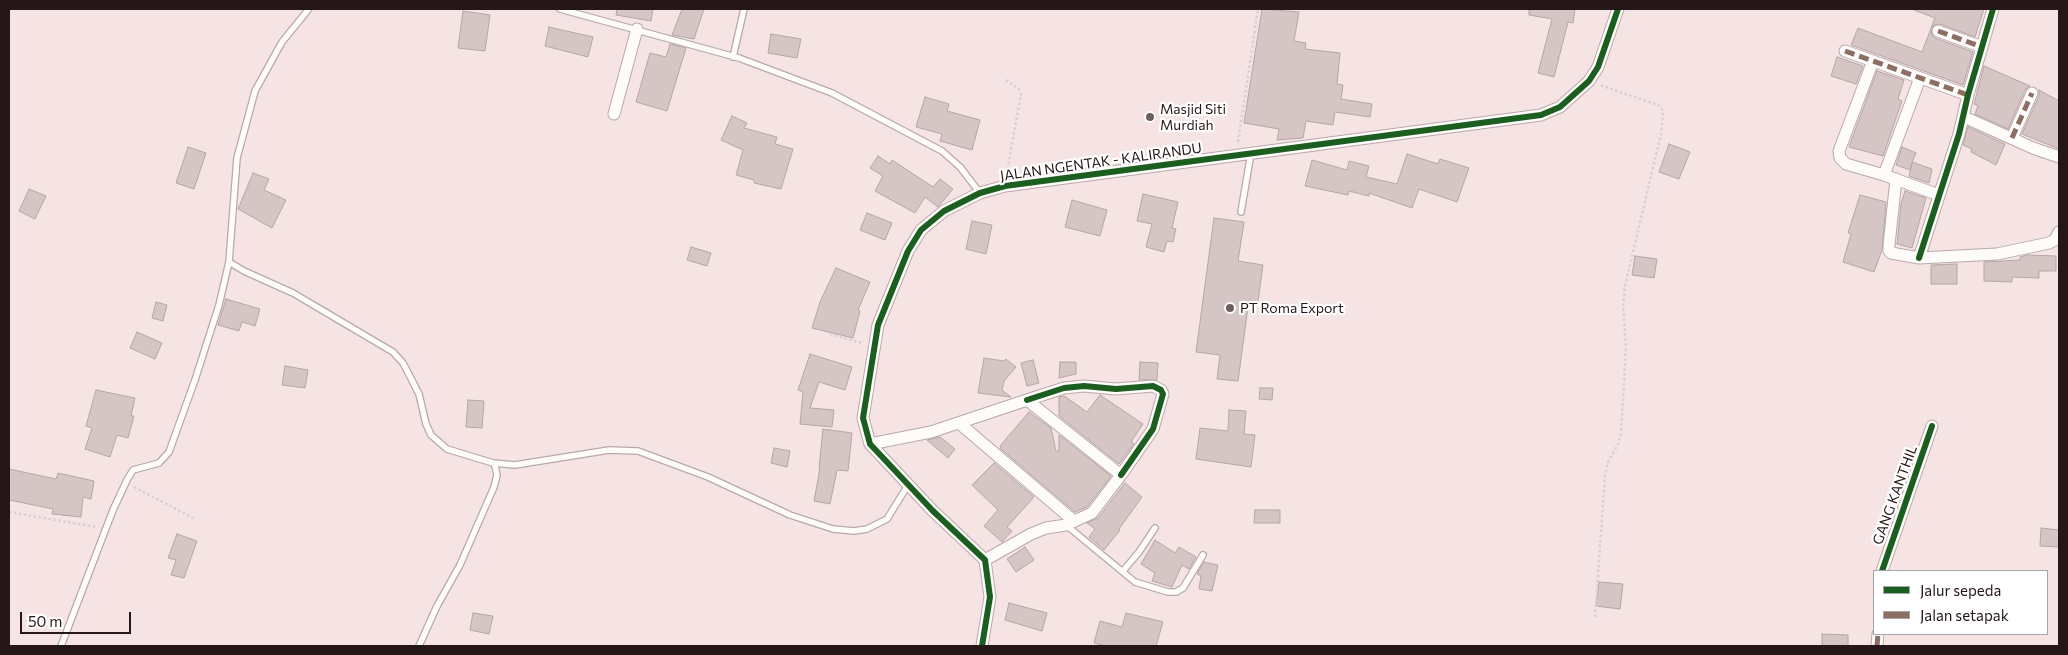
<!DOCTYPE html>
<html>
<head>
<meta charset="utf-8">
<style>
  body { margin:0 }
  #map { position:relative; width:2068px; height:655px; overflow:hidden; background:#f6e4e4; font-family:Commissioner,sans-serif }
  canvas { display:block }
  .frame { position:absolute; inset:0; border:10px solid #251617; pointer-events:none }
  .legend { position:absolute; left:1873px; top:570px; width:175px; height:65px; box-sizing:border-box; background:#fff; border:1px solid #a8a2a2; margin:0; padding:6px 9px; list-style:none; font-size:15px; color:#251617 }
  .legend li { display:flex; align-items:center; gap:10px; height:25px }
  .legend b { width:25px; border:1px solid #a8a2a2 }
  .scale { position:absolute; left:20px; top:612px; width:111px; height:22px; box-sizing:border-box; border:2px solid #251617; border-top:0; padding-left:6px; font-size:15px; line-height:18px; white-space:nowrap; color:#251617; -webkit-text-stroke:4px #fff; paint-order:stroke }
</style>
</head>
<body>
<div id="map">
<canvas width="2068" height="655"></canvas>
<div class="frame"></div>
<ul class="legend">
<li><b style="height:6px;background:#1b5e20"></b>Jalur sepeda</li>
<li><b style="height:6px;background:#8d6e63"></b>Jalan setapak</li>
</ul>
<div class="scale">50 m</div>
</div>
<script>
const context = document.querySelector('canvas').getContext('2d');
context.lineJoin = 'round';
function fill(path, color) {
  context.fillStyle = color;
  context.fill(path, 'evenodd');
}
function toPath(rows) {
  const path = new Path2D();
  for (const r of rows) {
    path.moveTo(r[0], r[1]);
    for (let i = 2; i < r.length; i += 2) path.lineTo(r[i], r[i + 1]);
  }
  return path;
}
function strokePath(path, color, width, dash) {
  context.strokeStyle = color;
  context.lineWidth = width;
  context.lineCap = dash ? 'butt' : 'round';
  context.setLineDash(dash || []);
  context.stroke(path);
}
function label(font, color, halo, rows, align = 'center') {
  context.font = font + ' Commissioner,sans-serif';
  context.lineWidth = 4.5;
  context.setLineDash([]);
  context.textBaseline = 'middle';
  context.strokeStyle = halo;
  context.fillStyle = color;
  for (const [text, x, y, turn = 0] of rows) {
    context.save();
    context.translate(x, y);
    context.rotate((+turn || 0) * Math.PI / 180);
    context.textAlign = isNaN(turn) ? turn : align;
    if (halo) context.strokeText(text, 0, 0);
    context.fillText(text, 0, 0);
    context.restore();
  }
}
const building = toPath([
  [617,9,653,9,651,21,616,15,617,9],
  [682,9,704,9,694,39,672,35,682,9],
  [1262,9,1299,12,1294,41,1306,43,1305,49,1340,53,1337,84,1343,85,1341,99,1372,104,1370,117,1335,112,1333,125,1306,121,1303,138,1277,140,1279,129,1244,123,1262,9],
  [1529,9,1575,9,1573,23,1568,22,1554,77,1538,73,1552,19,1529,15,1529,9],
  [1914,9,1984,9,1975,37,1940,24,1934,25,1931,29,1932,35,1935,38,1973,52,1963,85,1851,45,1858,28,1922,52,1935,18,1914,10,1914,9],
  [463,11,490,15,485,51,458,48,463,11],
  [549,27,593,37,588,57,545,46,549,27],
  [771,34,801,39,797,58,768,53,771,34],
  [670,44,686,48,667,111,636,102,650,53,666,57,670,44],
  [1837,57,1863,66,1856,84,1831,76,1837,57],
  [1984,66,2030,86,2025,90,2008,129,1975,114,1978,106,1974,104,1984,66],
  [1877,71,1904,80,1898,99,1902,101,1883,156,1849,147,1877,71],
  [2039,90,2059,101,2059,149,2022,134,2039,96,2039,90],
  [925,97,949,104,947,111,980,120,972,150,940,141,942,134,916,127,925,97],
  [732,116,747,123,744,128,777,137,775,144,793,149,781,189,754,183,754,180,736,175,743,150,721,140,732,116],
  [1968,127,2005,144,1996,165,1971,152,1972,149,1963,145,1968,127],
  [1669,144,1690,152,1679,179,1659,172,1669,144],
  [188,147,206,153,194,189,176,183,188,147],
  [1902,147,1916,153,1912,162,1932,169,1929,183,1909,176,1912,163,1910,170,1896,165,1902,147],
  [1407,154,1438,164,1440,159,1469,168,1457,202,1419,189,1412,208,1369,193,1369,196,1349,191,1348,195,1305,186,1312,160,1347,170,1349,161,1369,166,1366,177,1397,184,1407,154],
  [878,156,890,164,892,160,933,187,940,179,953,189,938,207,925,197,915,213,875,191,883,176,870,168,878,156],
  [253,173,269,179,264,190,286,200,272,228,238,209,253,173],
  [29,189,46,196,35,219,19,211,29,189],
  [1905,191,1926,198,1912,248,1897,244,1901,204,1905,191],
  [1143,194,1178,202,1172,228,1176,229,1173,242,1167,241,1164,252,1146,247,1152,224,1137,221,1143,194],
  [1860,195,1886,202,1882,250,1874,272,1843,262,1851,234,1848,233,1860,195],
  [1072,200,1107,210,1100,236,1065,227,1072,200],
  [867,213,892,223,885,240,860,230,867,213],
  [1214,218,1244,222,1238,261,1263,265,1258,301,1249,300,1238,381,1217,379,1220,355,1196,352,1214,218],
  [972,221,992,225,986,254,966,249,972,221],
  [691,247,711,253,707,266,687,260,691,247],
  [2027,255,2056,256,2056,271,2039,271,2039,278,2012,277,2012,282,1984,281,1984,262,2020,260,2020,257,2027,255],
  [1635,256,1657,259,1654,278,1632,275,1635,256],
  [1957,264,1957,284,1931,284,1931,265,1957,264],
  [836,268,870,282,858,310,860,311,853,338,812,328,820,302,836,268],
  [226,299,260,309,255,326,242,322,239,331,218,325,226,299],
  [156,302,167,305,163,321,152,318,156,302],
  [137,332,162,343,155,359,130,348,137,332],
  [810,354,852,367,845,390,819,382,810,408,834,410,832,427,800,424,803,392,798,390,810,354],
  [984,358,1004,361,1006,359,1016,367,1004,381,1002,390,1011,397,978,393,984,358],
  [1033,360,1039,383,1027,386,1021,363,1033,360],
  [1060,362,1076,362,1076,374,1059,378,1060,362],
  [1140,362,1158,363,1157,380,1139,380,1140,362],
  [285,366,308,370,305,388,282,385,285,366],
  [1260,388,1273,388,1272,400,1259,399,1260,388],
  [96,390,135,398,131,416,134,416,128,438,117,435,110,457,85,449,92,428,86,426,96,390],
  [1100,395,1143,424,1131,442,1134,444,1119,464,1059,416,1059,397,1064,396,1087,412,1100,395],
  [468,400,484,401,482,428,466,427,468,400],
  [1229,410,1246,411,1244,434,1255,435,1251,467,1196,459,1200,428,1228,431,1229,410],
  [1029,412,1051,428,1056,451,1059,451,1059,435,1111,476,1087,507,1075,512,1001,449,1000,446,1029,412],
  [823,429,852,433,848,471,837,470,830,504,814,501,820,468,819,468,823,429],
  [940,437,955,449,948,458,927,440,940,437],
  [774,448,790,451,787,467,771,463,774,448],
  [994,463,1034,497,1007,527,1012,531,1002,542,984,526,998,510,972,485,994,463],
  [9,469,56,479,58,473,94,481,91,499,83,497,81,517,52,514,53,509,9,500,9,469],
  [1125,483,1142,497,1119,529,1120,530,1104,550,1089,537,1095,529,1087,523,1098,518,1125,483],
  [1255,510,1280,510,1280,523,1254,523,1255,510],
  [2041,528,2059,530,2059,547,2040,546,2041,528],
  [177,534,197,541,184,578,171,575,176,560,168,558,177,534],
  [1155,540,1175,553,1179,547,1196,557,1189,569,1182,565,1172,587,1152,581,1155,573,1141,564,1155,540],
  [1025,547,1034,560,1016,572,1007,559,1025,547],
  [1204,562,1218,565,1212,591,1199,589,1201,576,1197,574,1204,562],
  [1599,582,1623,584,1620,609,1596,606,1599,582],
  [1009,603,1047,613,1042,631,1005,620,1009,603],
  [473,613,493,616,489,634,470,630,473,613],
  [1126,613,1163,622,1156,646,1106,646,1094,643,1100,621,1122,627,1126,613],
  [1822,634,1848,635,1848,646,1822,646,1822,634]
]);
const path = toPath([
  [1006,80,1019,89,1021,94,1007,172],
  [1238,142,1258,9],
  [830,334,862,343],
  [134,487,193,518],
  [9,512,97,527],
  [1595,617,1605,476,1608,462,1618,444,1621,434,1626,346,1623,308,1625,286,1661,134,1663,116,1662,109,1658,105,1600,85]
]);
const lane = toPath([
  [560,9,739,58,832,93,942,151,960,167,980,193],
  [733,57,744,9],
  [1241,212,1251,153],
  [229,262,244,271,293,293,393,352,403,363,419,394,426,424,431,435,447,449,493,463,495,466,497,475,494,487,460,565,437,606,419,646],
  [493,463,515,465,609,450,638,451,708,477,790,515,833,529,854,531,867,529,887,519,908,485],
  [1066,525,1135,582,1168,592,1176,592,1183,588,1203,555],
  [1123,571,1139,552,1155,528],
  [61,646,113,510,127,480,133,470,159,463,169,452,195,380,219,305,229,262,237,158,255,91,282,42,308,10]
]);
const street = toPath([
  [1938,31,1982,47],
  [1845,51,1968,95],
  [1873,61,1839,151,1840,158,1846,164,1884,175,1939,195],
  [614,114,637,29],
  [1964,117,2033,148,2059,157],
  [2012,138,2032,93],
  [1884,175,1920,78],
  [1896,179,1889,245,1889,251,1891,253,1919,258,1997,254,2049,243,2055,240,2059,232],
  [1919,258,1959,134,1968,95,1993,9],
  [1027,400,1064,388,1084,386,1116,389,1153,386,1161,390,1163,394,1153,429,1121,475],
  [959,423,1074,521],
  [870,444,931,432,1027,400,1121,475,1092,513,1066,525,1046,528,1031,534,985,560],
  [1882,571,1932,426],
  [982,646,990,597,985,560,933,511,870,444,863,418,878,325,908,251,921,230,944,211,980,193,1005,186,1541,115,1560,107,1589,81,1598,67,1618,9],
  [1877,646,1878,634]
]);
const quiet = toPath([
  [1938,31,1982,47],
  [1845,51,1968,95],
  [2012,138,2032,93],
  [1877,646,1878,634]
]);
const cycleway = toPath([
  [1919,258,1959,134,1968,95,1993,9],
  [1027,400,1064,388,1084,386,1116,389,1153,386,1161,390,1163,394,1153,429,1121,475],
  [1882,571,1932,426],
  [982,646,990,597,985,560,933,511,870,444,863,418,878,325,908,251,921,230,944,211,980,193,1005,186,1541,115,1560,107,1589,81,1598,67,1618,9]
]);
const markers = [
  [1150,117,5,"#6e5e5f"],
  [1230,308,5,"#6e5e5f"]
];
const poiNames = [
  ["Masjid Siti",1160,109],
  ["Murdiah",1160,125],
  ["PT Roma Export",1240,308]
];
const streetNames = [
  ["JALAN NGENTAK - KALIRANDU",1101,162,-8],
  ["GANG KANTHIL",1895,495,-70]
];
fill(building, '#d5c5c5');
strokePath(building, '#b5a5a5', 1);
strokePath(lane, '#b8a9a9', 8);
strokePath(street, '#b8a9a9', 13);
strokePath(path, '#d6d0d0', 2.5, [2.5, 2.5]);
strokePath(lane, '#fefbfb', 5.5);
strokePath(street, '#fefbfb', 11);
strokePath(quiet, '#8d6e63', 5, [10, 5]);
strokePath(cycleway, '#1b5e20', 6);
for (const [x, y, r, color] of markers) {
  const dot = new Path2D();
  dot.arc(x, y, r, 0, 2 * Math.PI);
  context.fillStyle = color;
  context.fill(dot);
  strokePath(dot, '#fff', 2);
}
label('14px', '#251617', '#fff', poiNames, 'left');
label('14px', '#251617', '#fff', streetNames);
</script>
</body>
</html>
